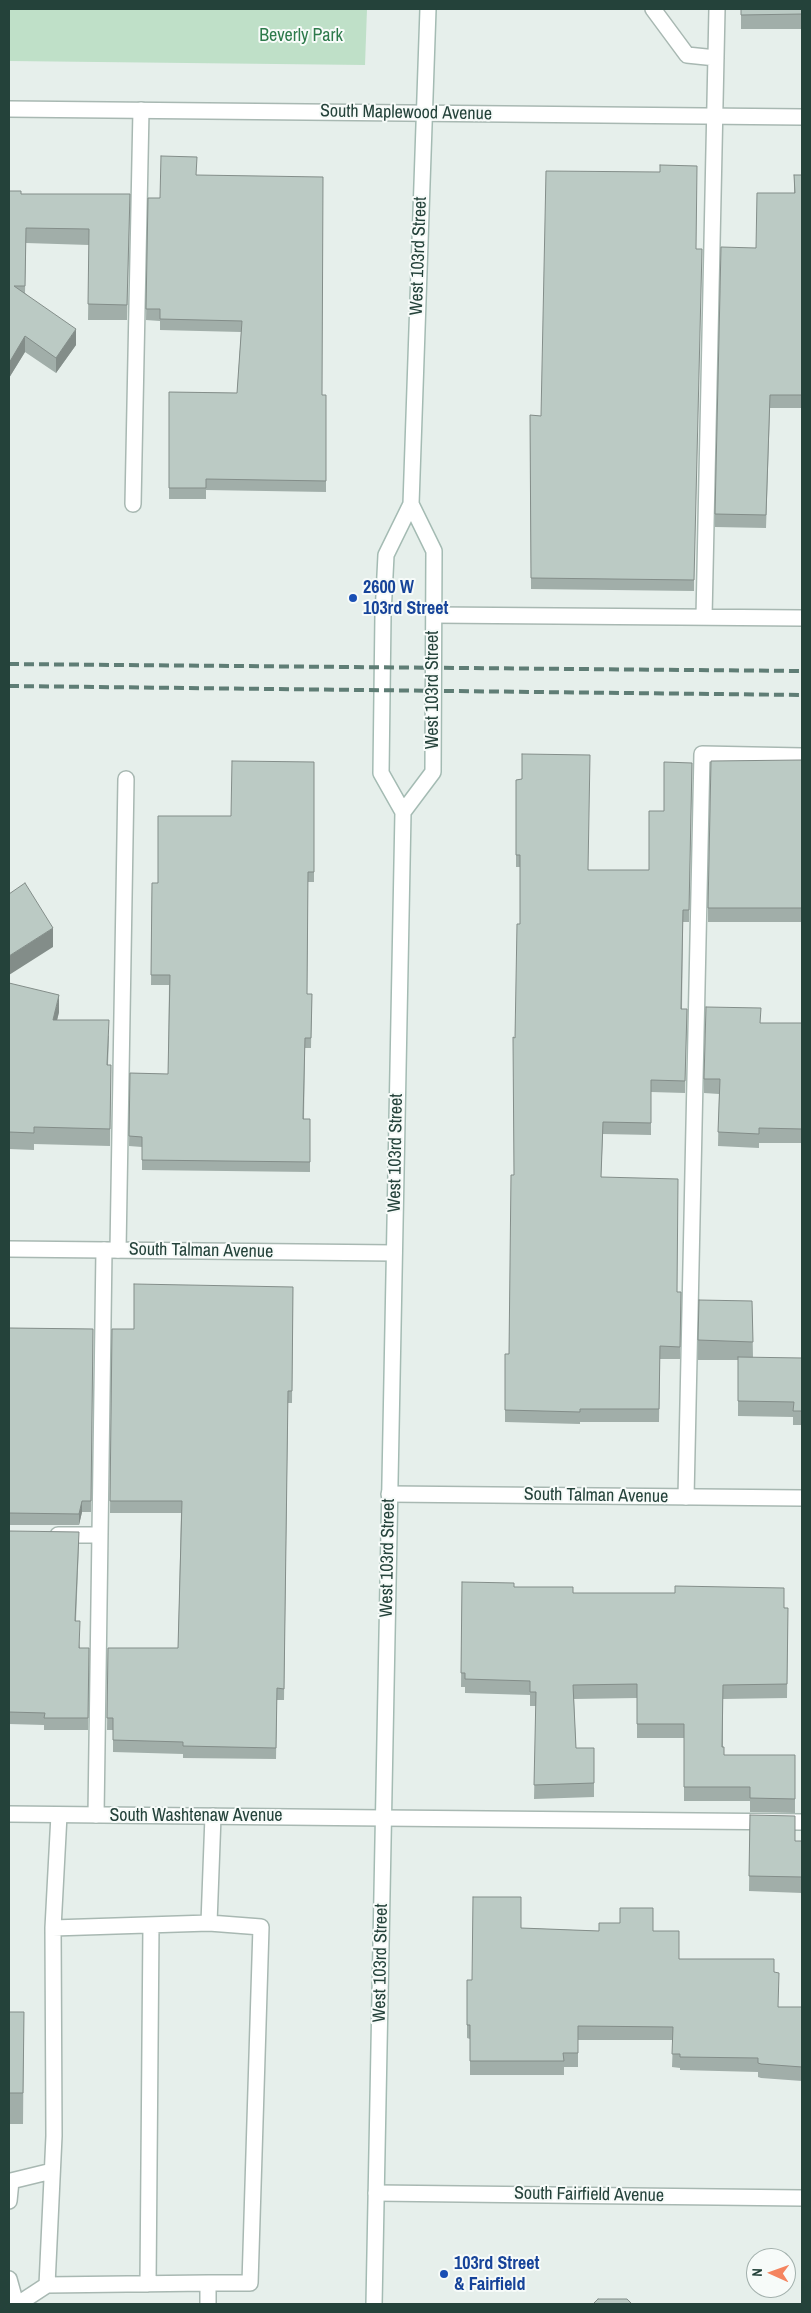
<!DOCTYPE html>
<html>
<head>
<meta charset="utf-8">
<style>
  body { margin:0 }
  #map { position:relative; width:811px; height:2313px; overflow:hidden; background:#e6efeb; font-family:"Archivo Narrow",sans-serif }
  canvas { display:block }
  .frame { position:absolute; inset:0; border:10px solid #24423a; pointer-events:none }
  .north { position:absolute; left:746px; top:2248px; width:50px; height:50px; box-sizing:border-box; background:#f7fbf9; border:1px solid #a3b1ad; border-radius:50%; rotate:272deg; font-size:14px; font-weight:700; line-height:20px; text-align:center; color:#24423a }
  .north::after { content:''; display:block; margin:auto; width:18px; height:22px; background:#f4845f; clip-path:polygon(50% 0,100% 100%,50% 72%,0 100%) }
</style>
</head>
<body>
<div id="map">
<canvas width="811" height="2313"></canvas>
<div class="frame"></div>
<div class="north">N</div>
</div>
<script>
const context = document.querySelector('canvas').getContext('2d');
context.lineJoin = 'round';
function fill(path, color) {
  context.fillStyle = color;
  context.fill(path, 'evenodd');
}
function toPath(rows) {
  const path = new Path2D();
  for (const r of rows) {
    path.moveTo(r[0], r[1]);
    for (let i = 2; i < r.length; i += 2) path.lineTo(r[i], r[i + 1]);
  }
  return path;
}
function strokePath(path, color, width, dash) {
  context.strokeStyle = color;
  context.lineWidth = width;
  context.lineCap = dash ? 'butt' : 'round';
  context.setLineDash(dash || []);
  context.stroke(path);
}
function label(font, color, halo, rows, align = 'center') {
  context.font = font + ' "Archivo Narrow",sans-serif';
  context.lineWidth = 4;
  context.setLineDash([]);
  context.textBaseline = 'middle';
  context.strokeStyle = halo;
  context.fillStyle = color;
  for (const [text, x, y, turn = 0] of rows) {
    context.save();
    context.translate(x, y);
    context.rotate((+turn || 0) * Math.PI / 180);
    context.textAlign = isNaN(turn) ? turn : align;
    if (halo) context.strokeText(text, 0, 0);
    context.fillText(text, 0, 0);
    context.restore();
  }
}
const green = toPath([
  [9,9,367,9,365,65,9,61]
]);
const service = toPath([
  [653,9,687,55,716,58],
  [133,504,141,110],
  [434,615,802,618],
  [704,617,717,9],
  [118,1250,126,779],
  [686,1497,702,754,802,756],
  [58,1535,100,1535],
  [59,1815,53,1928,209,1923],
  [96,1815,104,1250],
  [383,1818,802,1822],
  [53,1928,54,2136,47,2285,208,2283],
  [9,2201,11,2181,52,2171],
  [9,2279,16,2304],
  [148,2284,151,1925],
  [18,2304,47,2285],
  [208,2304,208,2283,250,2283,261,1927,209,1923,213,1816]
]);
const minor = toPath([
  [9,109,802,117],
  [9,1249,394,1253],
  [389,1494,802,1498],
  [9,1814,383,1818],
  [376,2193,802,2198]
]);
const secondary = toPath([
  [403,812,433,772,434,551,411,504],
  [374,2304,403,812,381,773,383,615,386,555,411,504,428,9]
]);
const rail = toPath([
  [9,664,802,671],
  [9,686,802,695]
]);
const wall = toPath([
  [741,9,802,9,802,29,741,29],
  [197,175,322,395,326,395,326,492,206,490,206,499,169,499,169,392,237,393,241,332,160,330,160,321,146,320,148,198,160,198],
  [794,175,802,175,802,408,770,408,766,528,715,527,715,514,794,193],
  [21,194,130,194,127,320,88,320,89,245,26,243,25,293,76,345,56,373,25,352,9,378],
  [696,249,694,591,531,589,530,415,541,416],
  [802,760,802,922,708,922,708,908],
  [314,762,314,882,308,882,307,994,312,994,311,1048,305,1048,304,1119,310,1119,310,1172,142,1170,142,1147,129,1146,130,1073,168,1074,169,985,151,985,152,883,158,883],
  [692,763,689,922,683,922,682,1009,687,1009,685,1093,651,1092,651,1135,603,1134,601,1177,677,1292,681,1292,680,1359,660,1359,659,1422,580,1422,580,1424,505,1422,505,1354,509,1354,514,1175,515,1038,520,924,520,867,516,867,516,780,589,870,649,870,664,811],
  [9,983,59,1012,57,1020,109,1036,108,1065,111,1065,110,1146,34,1144,34,1150,9,1149],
  [761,1023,802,1023,802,1143,759,1143,759,1148,718,1146,719,1094,704,1093,704,1079],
  [293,1287,292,1403,288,1403,284,1700,277,1700,276,1759,183,1758,183,1754,113,1752,113,1730,107,1730,108,1648,178,1648,181,1513,110,1513,112,1329,134,1329],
  [752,1301,753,1358,802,1358,802,1425,793,1425,793,1417,738,1416,738,1360,698,1360,698,1340],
  [9,1328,93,1329,91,1512,82,1512,79,1525,9,1525],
  [9,1531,79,1544,76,1621,80,1648,89,1648,88,1730,44,1730,44,1725,9,1724],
  [462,1582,573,1593,788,1608,787,1698,723,1699,723,1747,724,1755,795,1755,795,1813,750,1812,750,1801,684,1801,684,1738,637,1738,637,1698,574,1699,576,1748,594,1748,594,1797,534,1799,536,1706,530,1706,530,1695,465,1693,465,1687,461,1687],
  [750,1815,795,1841,802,1841,802,1893,749,1891],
  [521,1928,599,1931,653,1931,679,1959,774,1972,778,2007,802,2007,802,2081,761,2078,758,2077,758,2072,680,2070,680,2068,672,2067,673,2040,578,2040,578,2067,564,2067,564,2075,470,2075,470,2039,467,2038,467,1980,472,1980],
  [9,2012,24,2012,23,2124,9,2124]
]);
const shadedWall = toPath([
  [76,329,76,345,56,373,56,358],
  [25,336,25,352,9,378,9,363],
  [53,928,53,947,9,975,9,956],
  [59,995,59,1012,53,1037,53,1020],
  [82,1501,82,1512,79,1525,79,1514]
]);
const building = toPath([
  [741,9,802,9,802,14,741,15,741,9],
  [161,156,197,157,196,175,323,177,322,395,326,395,326,481,206,479,206,488,169,488,169,392,237,393,242,321,160,319,160,309,146,309,148,198,160,198,161,156],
  [660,165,697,166,696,249,702,249,694,580,531,578,530,415,541,416,546,171,660,172,660,165],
  [794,175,802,175,802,395,770,395,766,515,715,514,721,247,756,248,757,193,795,193,794,175],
  [9,191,21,191,21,194,130,194,127,305,88,304,89,229,26,228,25,286,14,286,76,329,56,358,25,336,9,363,9,191],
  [522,754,590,755,588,870,649,870,649,811,664,811,664,762,692,763,689,910,683,910,681,1009,687,1009,685,1081,651,1080,651,1123,603,1122,601,1177,678,1179,677,1292,681,1292,680,1347,660,1346,659,1409,580,1409,580,1412,505,1410,505,1354,509,1354,511,1175,514,1175,513,1037,515,1038,517,924,520,924,520,855,516,855,516,780,522,779,522,754],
  [802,760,802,908,708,908,711,761,802,760],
  [232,761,314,762,314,872,308,872,307,994,312,994,311,1038,305,1038,303,1119,310,1119,310,1162,142,1160,142,1137,129,1136,130,1073,168,1074,170,975,151,975,152,883,158,883,158,816,231,816,232,761],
  [25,883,53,928,9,956,9,894,25,883],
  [9,983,59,995,53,1020,109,1020,107,1065,111,1065,110,1129,34,1127,34,1133,9,1132,9,983],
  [706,1007,761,1008,760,1023,802,1023,802,1129,759,1128,759,1134,718,1132,720,1079,704,1079,706,1007],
  [134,1284,293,1287,292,1391,288,1391,284,1689,277,1688,276,1748,183,1746,183,1742,113,1740,113,1718,107,1718,108,1648,178,1648,182,1501,110,1501,112,1329,134,1329,134,1284],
  [699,1300,752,1301,753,1342,698,1340,699,1300],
  [9,1328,93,1329,91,1501,82,1501,79,1514,9,1513,9,1328],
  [738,1357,802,1358,802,1411,793,1411,794,1402,738,1401,738,1357],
  [9,1531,79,1532,75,1621,80,1621,79,1648,89,1648,88,1718,44,1718,45,1713,9,1712,9,1531],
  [462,1582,514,1583,514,1587,573,1587,573,1593,675,1593,675,1586,784,1588,784,1608,788,1608,787,1684,723,1685,722,1747,724,1747,724,1755,795,1755,795,1799,750,1798,750,1787,684,1787,684,1724,637,1724,637,1684,573,1685,576,1748,594,1748,594,1783,534,1785,536,1692,530,1692,530,1681,465,1679,465,1673,461,1673,462,1582],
  [750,1815,795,1816,795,1841,802,1841,802,1877,749,1876,750,1815],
  [473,1897,521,1897,521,1928,599,1931,599,1923,620,1923,620,1908,653,1908,653,1931,679,1931,679,1959,774,1959,774,1972,779,1973,778,2007,802,2007,802,2067,761,2064,758,2063,758,2058,680,2057,680,2054,672,2054,673,2027,578,2026,578,2053,563,2053,564,2061,470,2061,470,2025,467,2025,467,1980,472,1980,473,1897],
  [9,2012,24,2012,23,2093,9,2093,9,2012],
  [598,2299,627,2299,632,2304,593,2304,598,2299]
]);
const markers = [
  [353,598,5,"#1a4fb4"],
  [444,2274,5,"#1a4fb4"]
];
const parkNames = [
  ["Beverly Park",301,36]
];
const streetNames = [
  ["South Maplewood Avenue",406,113,1],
  ["West 103rd Street",419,256,-88],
  ["West 103rd Street",433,690,-90],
  ["West 103rd Street",396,1153,-89],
  ["South Talman Avenue",201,1251,1],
  ["South Talman Avenue",596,1496,1],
  ["West 103rd Street",388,1558,-89],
  ["South Washtenaw Avenue",196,1816],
  ["West 103rd Street",381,1963,-89],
  ["South Fairfield Avenue",589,2195,1]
];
const transitNames = [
  ["2600 W",363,588],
  ["103rd Street",363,609],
  ["103rd Street",454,2264],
  ["& Fairfield",454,2285]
];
fill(green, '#bfe0c8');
strokePath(service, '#a8b8b2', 18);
strokePath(minor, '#a8b8b2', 18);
strokePath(secondary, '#a4bbb3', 18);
strokePath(service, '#fff', 15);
strokePath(minor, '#fff', 15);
strokePath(secondary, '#fff', 15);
strokePath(rail, '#5f7d75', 4, [10, 5]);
fill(wall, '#a1aea9');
fill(shadedWall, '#838d89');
fill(building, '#bbcac4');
strokePath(building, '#838d89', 1);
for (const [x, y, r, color] of markers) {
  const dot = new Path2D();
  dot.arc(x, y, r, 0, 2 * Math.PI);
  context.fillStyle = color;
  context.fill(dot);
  strokePath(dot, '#f7fbf9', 2);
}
label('18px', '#2d7a4b', '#f7fbf9', parkNames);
label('18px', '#24423a', '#f7fbf9', streetNames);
label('bold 18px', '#164399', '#f7fbf9', transitNames, 'left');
</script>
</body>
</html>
